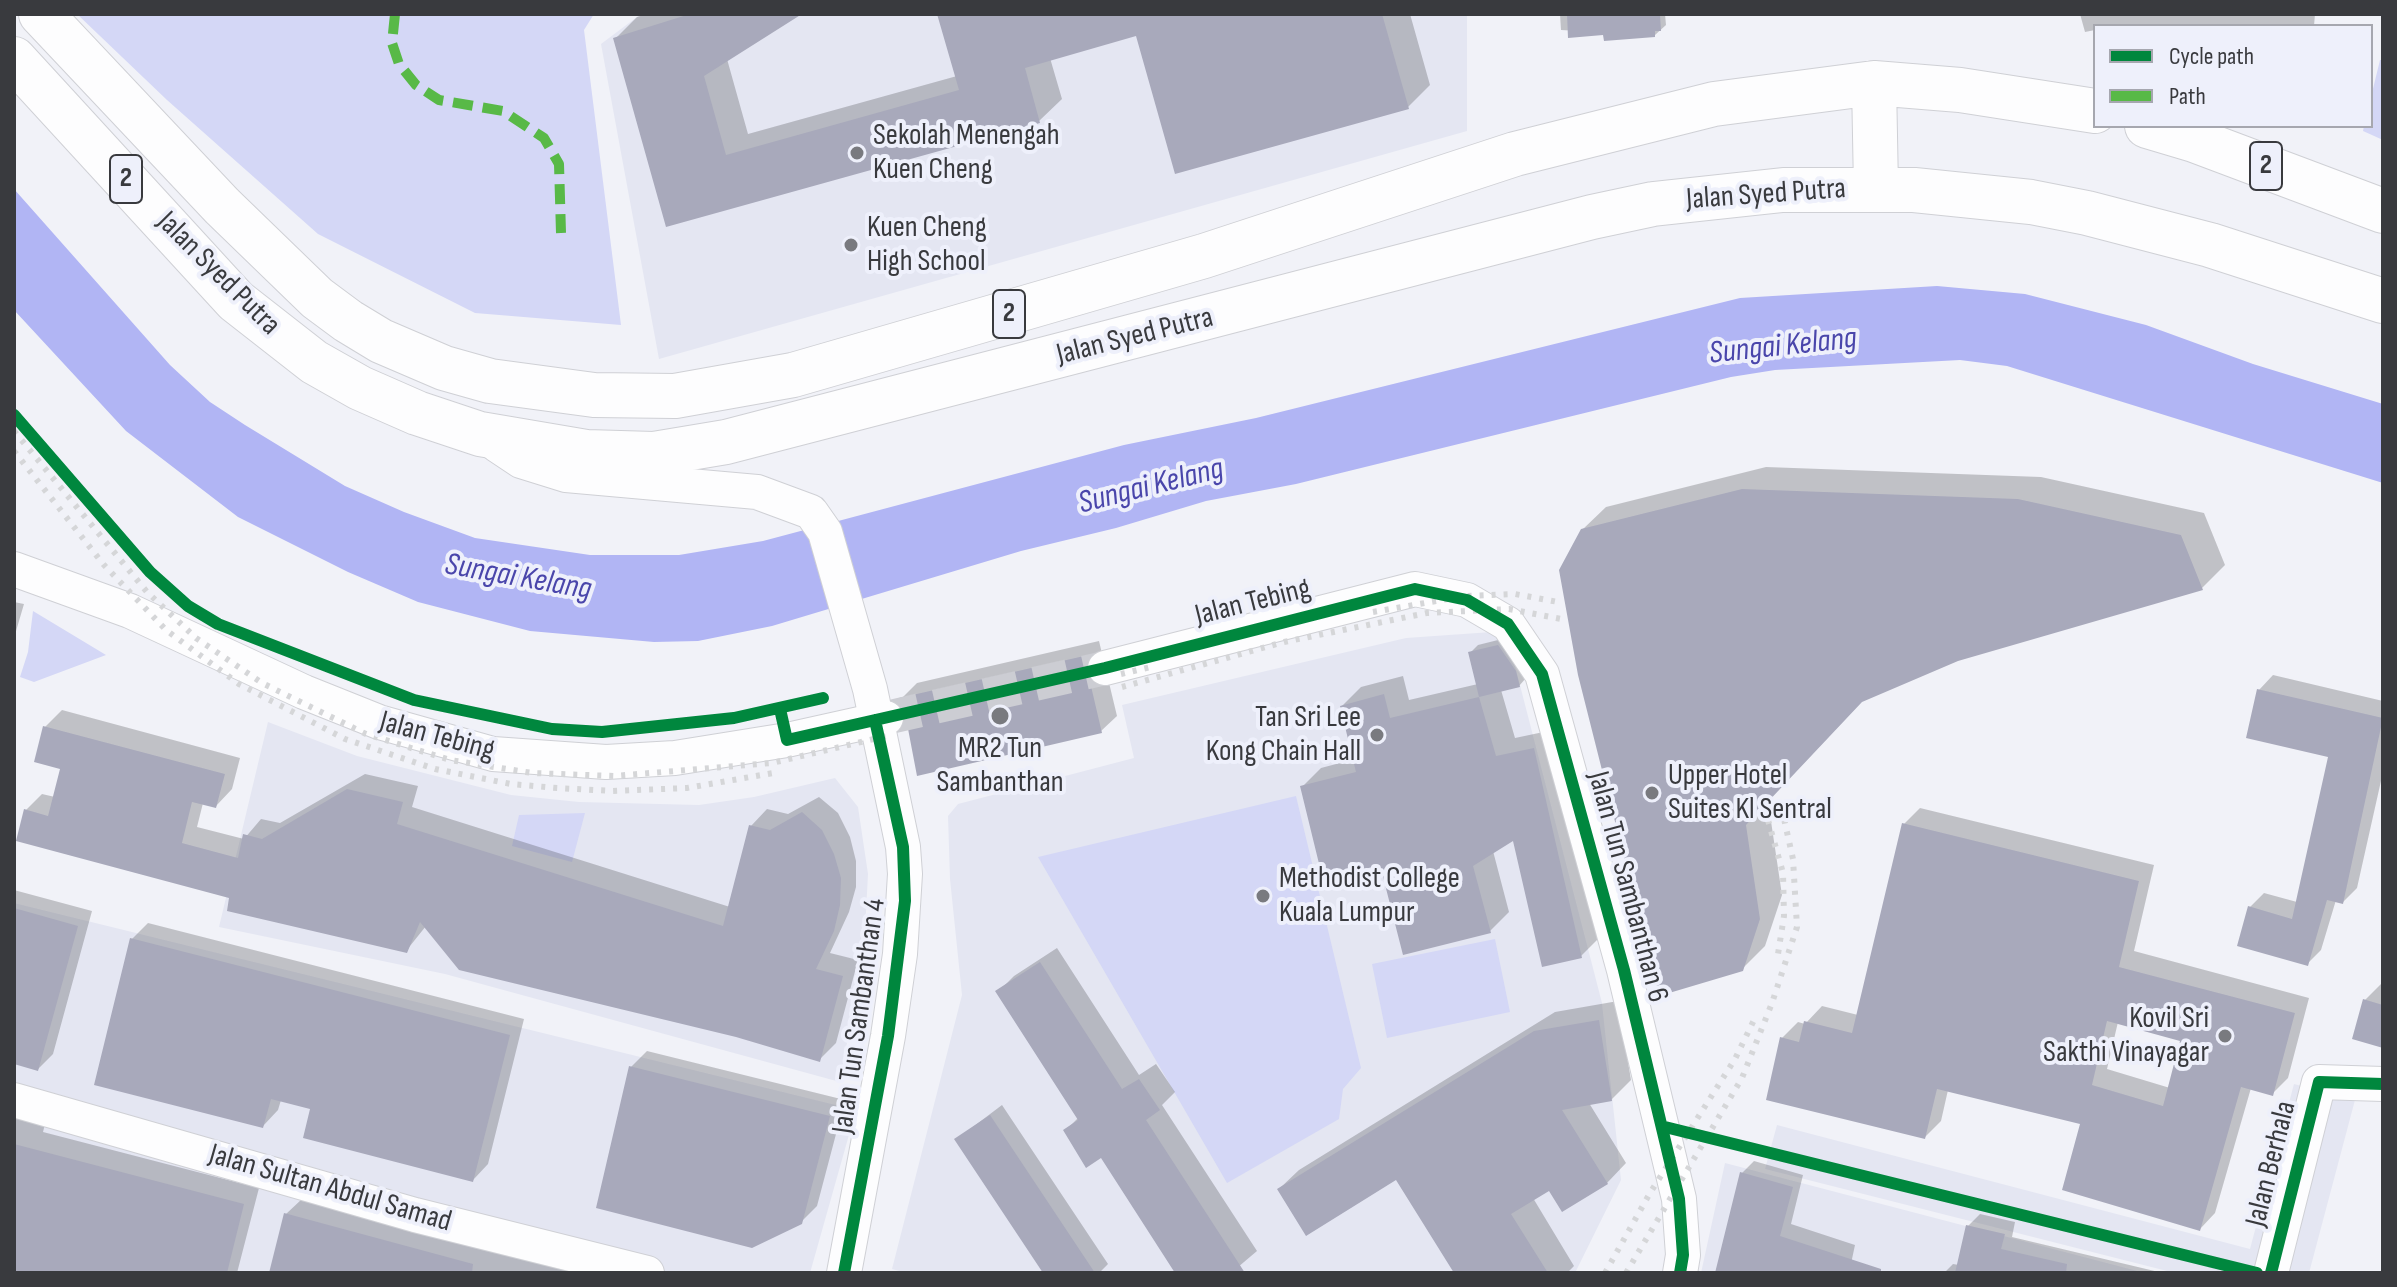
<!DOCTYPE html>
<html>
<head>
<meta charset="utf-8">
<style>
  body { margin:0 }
  #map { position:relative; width:2397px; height:1287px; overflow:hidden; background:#f1f2f8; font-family:"Sofia Sans Condensed",sans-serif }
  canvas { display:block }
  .frame { position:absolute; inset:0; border:16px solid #393a3e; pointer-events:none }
  .legend { position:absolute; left:2093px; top:24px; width:280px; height:104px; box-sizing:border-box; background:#eef0fb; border:2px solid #a6a7af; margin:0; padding:10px 14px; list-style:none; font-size:24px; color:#393a3e }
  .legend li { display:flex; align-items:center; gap:16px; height:40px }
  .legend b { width:40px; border:2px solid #a6a7af }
</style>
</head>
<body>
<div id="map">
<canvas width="2397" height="1287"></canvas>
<div class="frame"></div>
<ul class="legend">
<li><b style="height:10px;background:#00873e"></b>Cycle path</li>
<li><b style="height:10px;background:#58b947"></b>Path</li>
</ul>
</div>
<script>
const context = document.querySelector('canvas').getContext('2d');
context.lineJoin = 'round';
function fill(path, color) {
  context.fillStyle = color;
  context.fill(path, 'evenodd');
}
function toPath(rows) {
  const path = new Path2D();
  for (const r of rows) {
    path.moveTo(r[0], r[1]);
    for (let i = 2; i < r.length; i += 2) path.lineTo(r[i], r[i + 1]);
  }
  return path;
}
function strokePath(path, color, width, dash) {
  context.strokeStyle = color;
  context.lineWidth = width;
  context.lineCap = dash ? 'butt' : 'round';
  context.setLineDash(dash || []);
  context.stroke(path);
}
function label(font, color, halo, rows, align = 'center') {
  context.font = font + ' "Sofia Sans Condensed",sans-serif';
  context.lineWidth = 8;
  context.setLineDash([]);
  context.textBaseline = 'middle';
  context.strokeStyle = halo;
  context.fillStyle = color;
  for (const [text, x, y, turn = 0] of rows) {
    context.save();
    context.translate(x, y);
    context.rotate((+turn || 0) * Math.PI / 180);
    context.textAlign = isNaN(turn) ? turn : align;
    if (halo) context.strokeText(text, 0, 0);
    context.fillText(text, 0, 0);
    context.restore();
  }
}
const built = toPath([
  [641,14,1467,14,1467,131,659,359,601,44],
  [1506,631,1602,1003,1621,1180,1575,1273,907,1273,892,1269,962,995,950,879,948,816,958,804,1134,758,1122,705,1406,638],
  [268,722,357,756,511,795,579,802,699,805,754,797,835,778,858,807,868,874,864,950,840,1082,445,974,219,927],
  [14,903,856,1110,810,1273,14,1273],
  [2294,1084,2355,1100,2309,1273,2175,1273,1765,1169,1777,1125,2250,1249],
  [1725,1163,2145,1273,1701,1273]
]);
const green = toPath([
  [77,14,594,14,584,30,621,325,475,313,318,234,167,100],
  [2380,60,2383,60,2383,140,2363,131,2364,126,2371,126,2371,97],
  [33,611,106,655,34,682,20,677,28,652],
  [1296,796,1361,1068,1343,1089,1339,1119,1227,1183,1038,857],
  [585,813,572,862,512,846,519,815],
  [1495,939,1510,1012,1387,1038,1372,964]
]);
const water = toPath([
  [14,189,170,365,210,402,245,425,345,486,404,512,475,538,590,555,679,555,763,541,1124,445,1256,418,1740,298,1937,286,2025,294,2146,325,2253,364,2383,404,2383,483,2007,366,1960,360,1775,370,1731,377,1296,484,1206,501,1116,528,1021,551,772,626,698,641,654,642,530,631,418,602,348,572,238,517,126,431,14,310]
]);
const shadow = toPath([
  [647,14,798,14,727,59,748,134,957,76,939,14,1410,14,1430,85,1408,107,1137,33,1050,58,1062,99,1039,121,667,224,615,39,637,17],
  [1560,14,1665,14,1666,25,1655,35,1561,30],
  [2080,14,2315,14,2314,26,2118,24,2095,26,2095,30,2085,32],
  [1766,467,2041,477,2204,513,2225,565,2202,588,1957,659,1863,700,1768,801,1782,895,1765,946,1742,969,1582,530,1606,507],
  [14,602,24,604,14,638],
  [1506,638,1526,678,1519,686,1501,690,1515,738,1553,730,1600,937,1581,956,1514,837,1493,851,1509,912,1490,931,1381,863,1302,787,1321,768,1355,759,1342,706,1361,687,1403,676,1409,700,1478,684,1470,653,1478,645],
  [1099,641,1117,716,1101,731,901,699,917,683],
  [2273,675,2383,701,2383,772,2357,888,2343,902,2336,900,2321,950,2307,964,2250,907,2264,893,2297,902,2330,756,2259,690],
  [62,710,240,758,232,789,216,806,203,803,197,827,244,839,261,819,280,823,365,774,418,786,412,807,730,907,751,826,767,809,788,814,819,797,838,813,850,837,856,861,856,887,849,912,830,953,858,960,836,1043,820,1059,426,926,406,951,232,896,26,810,42,794,55,797,62,767,45,727],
  [1920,808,2154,865,2134,951,2309,998,2288,1078,2272,1094,2251,1088,2215,1213,2200,1229,2083,1123,1948,1090,1941,1121,1925,1137,1782,1038,1798,1022,1805,1024,1822,1006,1858,1015,1904,824],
  [2118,1022,2183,1039,2170,1088,2107,1069],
  [14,890,92,911,53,1054,38,1069,14,1062],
  [148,923,524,1019,488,1164,473,1180,313,1107,281,1100,278,1110,263,1126,132,939],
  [1057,948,1139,1075,1156,1064,1175,1092,1162,1105,1257,1251,1231,1273,1178,1273,1102,1156,1065,1131,1079,1117,998,992,1014,976],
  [2381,984,2383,985,2383,1046,2365,1000],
  [1618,1001,1631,1080,1611,1100,1589,1103,1626,1163,1607,1183,1549,1188,1533,1198,1574,1266,1567,1273,1456,1273,1397,1177,1279,1189,1299,1170,1555,1012],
  [647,1051,845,1100,817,1206,800,1223,631,1067],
  [1002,1105,1108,1264,1099,1273,1045,1273,957,1139],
  [14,1116,45,1124,43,1132,259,1188,237,1273,14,1273],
  [1754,1161,1803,1175,1791,1224,1855,1245,1849,1273,1717,1273,1742,1173],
  [302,1199,589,1273,271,1273,286,1214],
  [1980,1214,2015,1222,2012,1237,2163,1273,1944,1273,1953,1264,1959,1265,1968,1226]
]);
const building = toPath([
  [690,14,802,14,704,76,726,155,959,90,937,14,1382,14,1409,109,1175,174,1136,36,1025,68,1040,123,666,227,613,38],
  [1567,14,1660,14,1661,31,1655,31,1655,37,1604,41,1603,35,1568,38],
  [1742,489,2018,499,2181,535,2203,590,1958,661,1862,702,1746,825,1760,919,1743,971,1659,996,1578,675,1559,570,1581,529],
  [1498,645,1516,671,1520,687,1479,697,1468,652],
  [1084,656,1102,733,917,776,905,713,899,698],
  [2257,689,2383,718,2343,904,2327,900,2308,966,2237,946,2248,906,2292,919,2328,757,2246,738],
  [1384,694,1390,718,1479,697,1496,756,1534,748,1582,958,1542,967,1513,841,1473,866,1491,933,1403,955,1380,865,1323,880,1300,786,1356,772,1340,706],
  [43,726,225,774,216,808,192,802,182,843,238,858,243,834,262,839,347,789,403,802,397,824,723,926,749,825,770,830,802,812,822,830,834,854,841,878,840,905,834,931,816,969,843,976,820,1062,736,1037,459,970,420,922,407,953,227,911,229,898,16,841,24,809,48,816,60,769,34,762],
  [1902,823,2139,881,2119,967,2295,1013,2273,1096,2241,1087,2200,1231,2062,1190,2080,1124,1937,1089,1925,1139,1766,1100,1780,1037,1799,1042,1804,1021,1852,1033],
  [2107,1021,2180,1041,2163,1106,2092,1085],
  [14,908,78,926,38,1071,14,1064],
  [130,938,510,1035,473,1182,303,1138,310,1109,271,1099,263,1128,94,1085],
  [1040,962,1122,1089,1139,1079,1160,1110,1146,1120,1245,1273,1175,1273,1101,1158,1086,1168,1063,1130,1078,1120,995,991],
  [2363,999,2383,1005,2383,1048,2352,1039],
  [1599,1020,1612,1101,1562,1110,1608,1184,1562,1212,1549,1191,1511,1214,1548,1273,1454,1273,1396,1180,1306,1236,1277,1189,1534,1031],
  [629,1066,830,1116,802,1224,752,1248,596,1208],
  [990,1115,1095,1273,1043,1273,954,1139],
  [14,1144,244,1204,227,1273,14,1273],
  [1740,1172,1793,1187,1780,1236,1881,1269,1881,1273,1715,1273],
  [284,1213,473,1264,472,1273,269,1273],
  [1966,1225,2005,1234,2001,1249,2067,1264,2066,1273,1955,1273]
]);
const minorTunnel = toPath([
  [886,718,1105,668]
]);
const minor = toPath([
  [497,445,521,461,566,475,757,492,811,512,825,532,870,689,903,847,905,874,900,954,888,1036,844,1273],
  [14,569,130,611,304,692,379,722,493,754,606,762,675,758,787,740,886,718],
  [1105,668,1415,589,1467,600,1508,624,1542,674,1624,970,1679,1199,1683,1255,1680,1273],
  [14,1100,415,1215,647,1273],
  [2271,1273,2319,1082,2383,1084]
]);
const major = toPath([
  [41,14,222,206,317,298,348,321,381,341,444,368,490,381,594,395,675,396,793,375,1204,256,1515,154,1714,104,1874,83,1960,90,2095,111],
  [14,59,236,301,314,362,360,388,417,413,480,434,586,452,654,454,726,442,1592,217,1653,204,1783,190,1914,190,2031,202,2087,213,2210,245,2383,301],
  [1874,83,1876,188],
  [2147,126,2194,140,2383,211]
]);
const rail = toPath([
  [14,431,147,592,196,638,262,683,366,734,450,760,532,773,614,776,772,763,891,735],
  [14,451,104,565,166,630,239,684,345,739,435,769,511,784,557,788,613,791,687,788,779,772],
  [1373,612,1465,596,1515,594,1558,602],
  [1121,674,1155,666],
  [1122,687,1284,642,1427,613,1509,609,1561,619],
  [1768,820,1783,873,1784,916,1778,954],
  [1605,1273,1650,1193,1735,1059,1755,1018],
  [1626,1273,1742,1078,1772,1003,1797,927,1793,859,1782,810]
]);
const quiet = toPath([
  [395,14,392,43,399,64,416,85,439,100,503,111,544,138,559,164,561,233]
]);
const cycleway = toPath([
  [14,415,150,572,188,606,218,624,414,700,552,729,602,732,734,718,823,698],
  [780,709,787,740,1105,668,1415,589,1467,600,1508,624,1542,674,1624,970,1679,1199,1683,1255,1680,1273],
  [1665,1127,2257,1273],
  [844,1273,888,1036,905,901,903,847,875,720],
  [2271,1273,2319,1082,2383,1084]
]);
const markers = [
  [857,153,8,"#797a7f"],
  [851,245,8,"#797a7f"],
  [1000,716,10,"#797a7f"],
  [1377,735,8,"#797a7f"],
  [1652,793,8,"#797a7f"],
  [1263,896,8,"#797a7f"],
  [2225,1036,8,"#797a7f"]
];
const shields = [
  [2266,166,32],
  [126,179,32],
  [1009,314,32]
];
const shieldNames = [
  ["2",2266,166],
  ["2",126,179],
  ["2",1009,314]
];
const poiNames = [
  ["Sekolah Menengah",873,136],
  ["Kuen Cheng",873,170],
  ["Kuen Cheng",867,228],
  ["High School",867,262],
  ["Tan Sri Lee",1361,718,"right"],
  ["Kong Chain Hall",1361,752,"right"],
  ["MR2 Tun",1000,749,"center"],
  ["Sambanthan",1000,783,"center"],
  ["Upper Hotel",1668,776],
  ["Suites Kl Sentral",1668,810],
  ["Methodist College",1279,879],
  ["Kuala Lumpur",1279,913],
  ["Kovil Sri",2209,1019,"right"],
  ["Sakthi Vinayagar",2209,1053,"right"]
];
const streetNames = [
  ["Jalan Syed Putra",1766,195,-4],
  ["Jalan Syed Putra",218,274,45],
  ["Jalan Syed Putra",1135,337,-14],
  ["Jalan Tebing",1253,603,-14],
  ["Jalan Tebing",437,737,15],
  ["Jalan Tun Sambanthan 6",1627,887,75],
  ["Jalan Tun Sambanthan 4",860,1016,-82],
  ["Jalan Berhala",2272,1164,-76],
  ["Jalan Sultan Abdul Samad",330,1189,16]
];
const waterNames = [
  ["Sungai Kelang",1783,347,-6],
  ["Sungai Kelang",1151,487,-14],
  ["Sungai Kelang",518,578,10]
];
fill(built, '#e4e6f2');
fill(green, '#d4d7f6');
fill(water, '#b1b5f4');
fill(shadow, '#0003');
fill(building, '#a8a9bb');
strokePath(minorTunnel, '#cccdd3', 34, [34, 17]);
strokePath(minor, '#cfd0d5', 36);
strokePath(major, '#cfd0d5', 46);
strokePath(minor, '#fdfdfe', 34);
strokePath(major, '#fdfdfe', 44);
strokePath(rail, '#d5d6d8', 6, [4, 8]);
strokePath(quiet, '#58b947', 10, [20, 10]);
strokePath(cycleway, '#00873e', 12);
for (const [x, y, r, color] of markers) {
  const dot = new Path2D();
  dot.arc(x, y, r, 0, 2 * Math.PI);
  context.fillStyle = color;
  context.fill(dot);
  strokePath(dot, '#eef0fb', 3);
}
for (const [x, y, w] of shields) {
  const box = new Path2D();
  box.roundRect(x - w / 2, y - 24, w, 48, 6);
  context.fillStyle = '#eef0fb';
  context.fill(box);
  strokePath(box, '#393a3e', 2);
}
label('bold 28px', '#393a3e', null, shieldNames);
label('30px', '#393a3e', '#eef0fb', poiNames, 'left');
label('30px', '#393a3e', '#eef0fb', streetNames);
label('italic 32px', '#4a46ab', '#eef0fb', waterNames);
</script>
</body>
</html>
